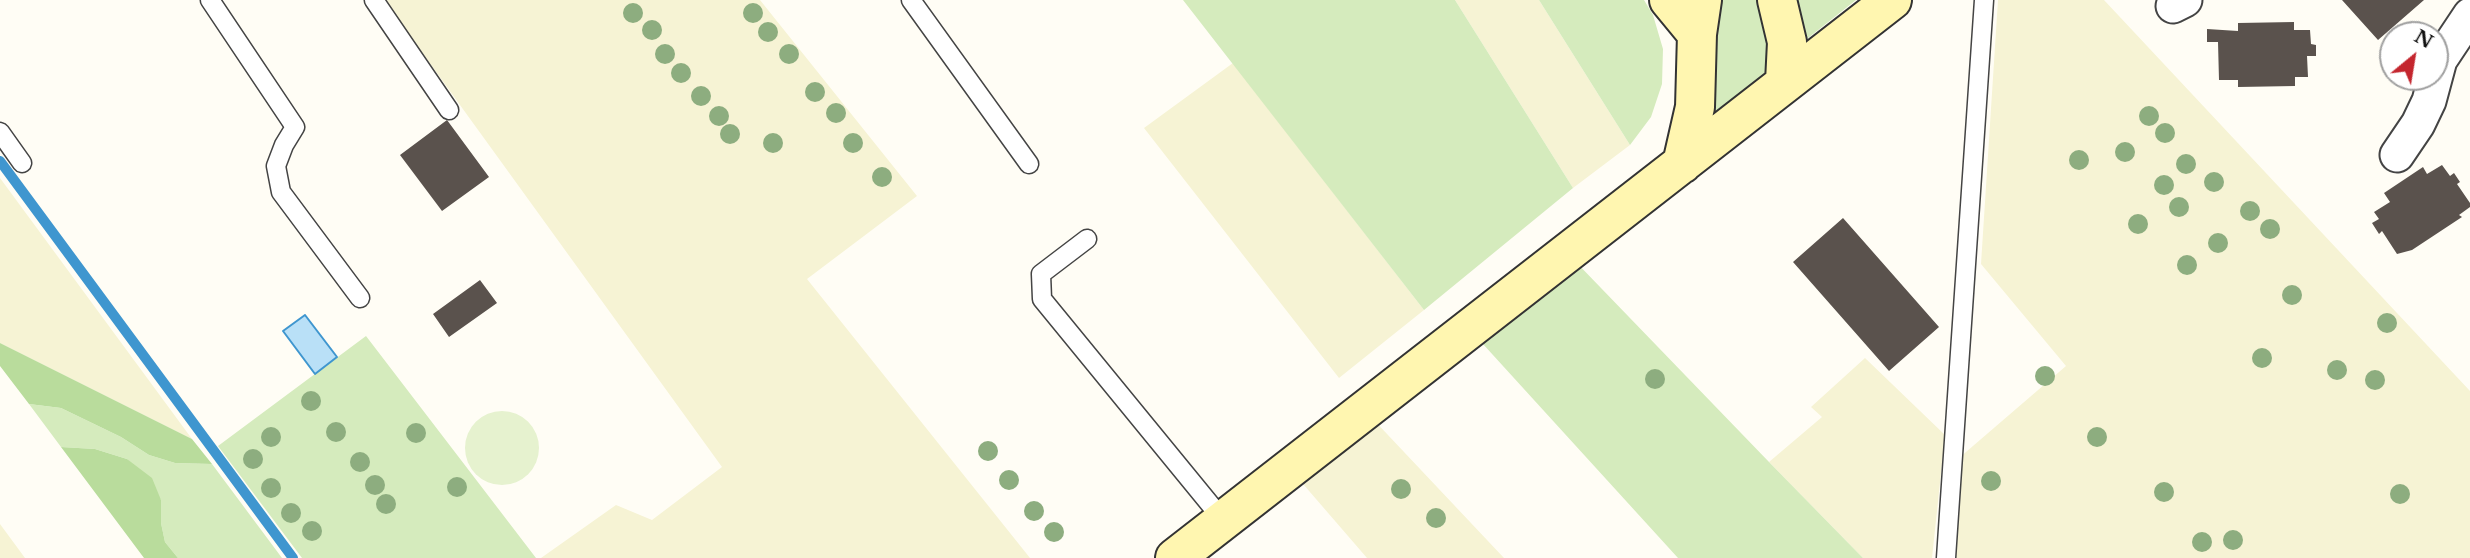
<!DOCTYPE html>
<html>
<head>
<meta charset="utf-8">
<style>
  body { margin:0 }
  #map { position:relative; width:2470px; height:558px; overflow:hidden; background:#fffdf5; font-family:"Libre Baskerville",serif }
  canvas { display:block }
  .north { position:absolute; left:2379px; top:21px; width:70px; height:70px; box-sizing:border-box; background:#fff; border:2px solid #a0a0a0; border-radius:50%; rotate:30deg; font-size:19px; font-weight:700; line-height:28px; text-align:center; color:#111 }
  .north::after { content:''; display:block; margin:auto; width:24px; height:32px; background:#c4262e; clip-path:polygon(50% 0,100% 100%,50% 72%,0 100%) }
</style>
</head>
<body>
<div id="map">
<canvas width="2470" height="558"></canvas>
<div class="north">N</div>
</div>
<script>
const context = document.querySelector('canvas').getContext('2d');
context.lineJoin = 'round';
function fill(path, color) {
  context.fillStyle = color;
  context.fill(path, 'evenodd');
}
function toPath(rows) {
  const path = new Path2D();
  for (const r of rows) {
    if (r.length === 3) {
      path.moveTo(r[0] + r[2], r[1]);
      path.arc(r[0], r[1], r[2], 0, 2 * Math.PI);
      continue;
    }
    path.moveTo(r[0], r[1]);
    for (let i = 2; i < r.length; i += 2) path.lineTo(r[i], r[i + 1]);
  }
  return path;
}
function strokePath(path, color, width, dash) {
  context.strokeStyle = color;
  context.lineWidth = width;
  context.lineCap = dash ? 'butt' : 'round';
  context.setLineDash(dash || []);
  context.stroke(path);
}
const farmland = toPath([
  [384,0,760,0,917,196,807,279,1030,558,541,558,616,505,652,520,722,467],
  [1455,0,1539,0,1630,145,1573,188],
  [1998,0,2104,0,2470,391,2470,558,1953,558,1959,458,2066,366,1981,264],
  [1233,63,1424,310,1339,378,1144,128],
  [0,178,192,439,0,343],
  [1865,358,1945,435,1932,558,1863,558,1769,462,1822,417,1811,407],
  [1371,417,1504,558,1367,558,1297,477],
  [0,524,25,558,0,558]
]);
const green = toPath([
  [1183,0,1455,0,1573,188,1424,310],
  [1539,0,1644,0,1653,15,1663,49,1662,84,1651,117,1630,145],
  [1720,0,1758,0,1767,17,1771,43,1766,80,1714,122,1713,44],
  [1788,0,1856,0,1803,42],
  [1573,259,1769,462,1863,558,1678,558,1472,332],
  [366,336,536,558,302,558,218,446],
  [29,404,61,408,121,437,149,455,175,463,212,464,282,558,178,558,165,542,161,523,161,500,127,459,95,449,61,447]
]);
const forest = toPath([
  [0,343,192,439,212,464,175,463,149,455,121,437,61,408,29,404,0,366],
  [61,447,95,449,127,459,152,478,161,500,161,523,165,542,178,558,144,558]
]);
const pitch = toPath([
  [502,448,37]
]);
const water = toPath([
  [305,315,337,357,315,374,283,331,305,315]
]);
const stream = toPath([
  [0,161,293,558]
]);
const building = toPath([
  [2342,0,2424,0,2378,40],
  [2294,22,2294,30,2310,30,2311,44,2316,45,2316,56,2307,56,2308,77,2295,77,2295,86,2238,87,2238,80,2219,80,2218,42,2207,42,2207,29,2238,31,2238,23],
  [447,120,489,177,442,211,400,155],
  [2442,165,2450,176,2454,173,2460,182,2457,184,2470,203,2470,207,2459,215,2462,217,2412,250,2397,254,2382,231,2379,234,2372,223,2379,219,2374,212,2390,202,2384,193,2423,167,2427,174],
  [1843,218,1939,327,1889,371,1793,262],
  [480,280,497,303,449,337,433,314]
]);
const lane = toPath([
  [210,0,295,127,284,145,276,166,281,192,360,298],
  [374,0,449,110],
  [911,0,1029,164],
  [0,132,22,163],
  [1087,239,1041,274,1042,299,1223,520],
  [1946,558,1984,0]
]);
const street = toPath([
  [2173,6,2185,0],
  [2397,155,2418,124,2429,101,2440,60,2470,15]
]);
const secondary = toPath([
  [1669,0,1697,34],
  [1777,0,1787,42,1785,82],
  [1682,164,1695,107,1697,34,1702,0],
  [1175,558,1892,0]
]);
const trees = [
  [633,13],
  [753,13],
  [652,30],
  [768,32],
  [665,54],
  [789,54],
  [681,73],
  [815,92],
  [701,96],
  [836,113],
  [719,116],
  [2149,116],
  [2165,133],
  [730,134],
  [773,143],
  [853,143],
  [2125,152],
  [2079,160],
  [2186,164],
  [882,177],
  [2214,182],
  [2164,185],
  [2179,207],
  [2250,211],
  [2138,224],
  [2270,229],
  [2218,243],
  [2187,265],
  [2292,295],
  [2387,323],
  [2262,358],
  [2337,370],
  [2045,376],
  [1655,379],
  [2375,380],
  [311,401],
  [336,432],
  [416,433],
  [271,437],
  [2097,437],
  [988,451],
  [253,459],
  [360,462],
  [1009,480],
  [1991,481],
  [375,485],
  [457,487],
  [271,488],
  [1401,489],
  [2164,492],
  [2400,494],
  [386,504],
  [1034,511],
  [291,513],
  [1436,518],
  [312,531],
  [1054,532],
  [2233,540],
  [2202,542]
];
fill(farmland, '#f6f3d4');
fill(green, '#d5ebbd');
fill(forest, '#b9dc9c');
fill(pitch, '#e6f2cf');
fill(water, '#b9e0f7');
strokePath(water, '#3f96cf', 2);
strokePath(stream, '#3f96cf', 10);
fill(building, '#5a524d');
strokePath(lane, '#444', 21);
strokePath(street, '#444', 37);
strokePath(secondary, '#333', 42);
strokePath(lane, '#fff', 18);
strokePath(street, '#fff', 33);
strokePath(secondary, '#fff6b0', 38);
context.fillStyle = '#8dad7f';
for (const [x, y] of trees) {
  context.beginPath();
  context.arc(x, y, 10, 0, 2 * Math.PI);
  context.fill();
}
</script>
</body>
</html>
